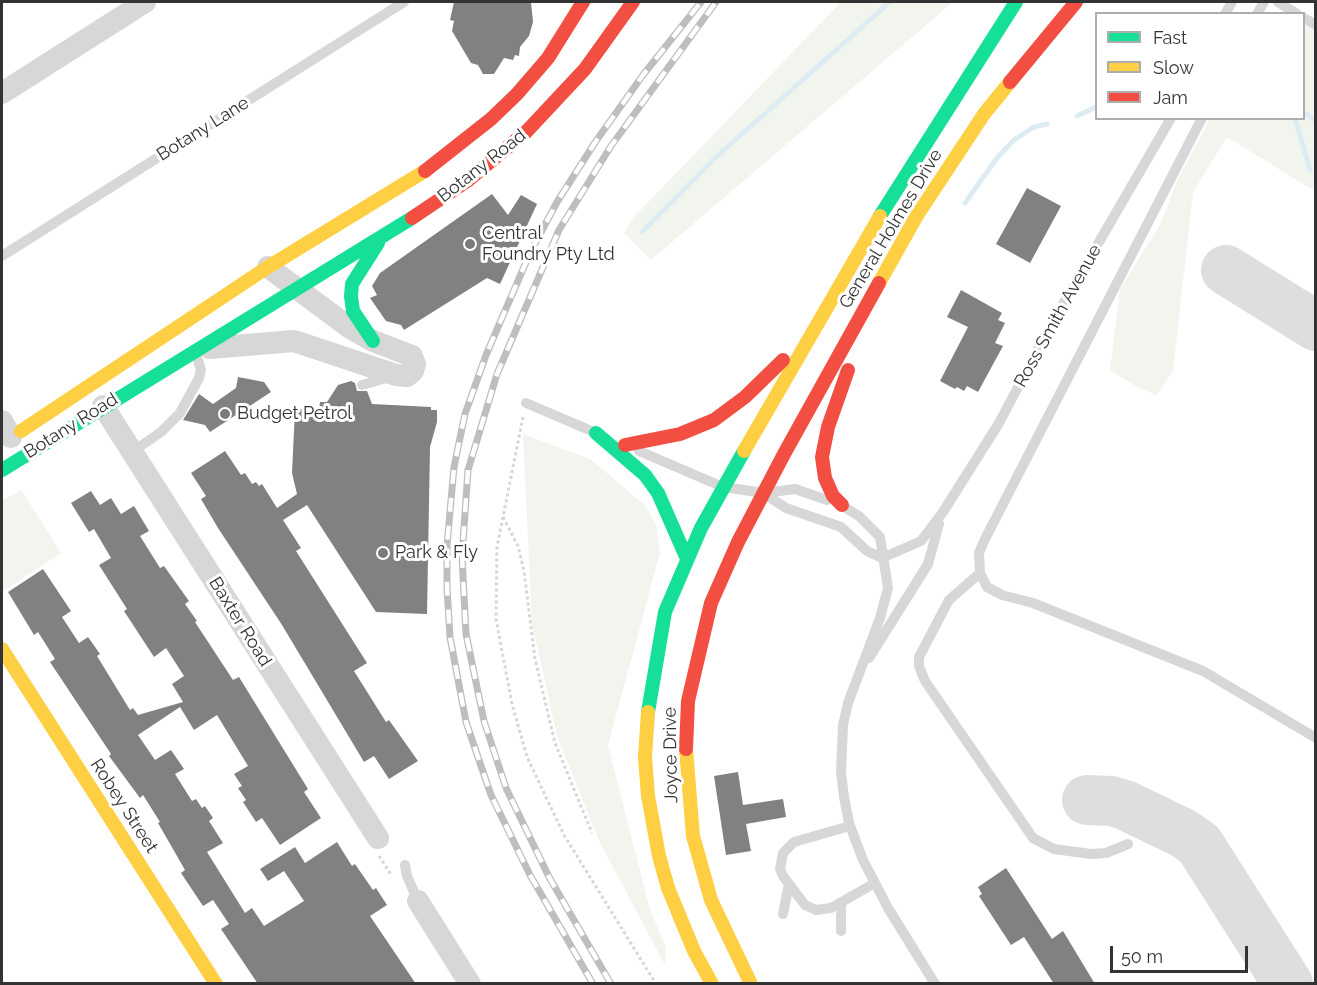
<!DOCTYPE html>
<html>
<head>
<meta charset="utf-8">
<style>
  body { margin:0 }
  #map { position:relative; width:1317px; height:985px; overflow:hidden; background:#fff; font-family:Raleway,sans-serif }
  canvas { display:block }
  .frame { position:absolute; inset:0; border:3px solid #333; pointer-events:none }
  .legend { position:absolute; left:1095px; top:12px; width:210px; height:108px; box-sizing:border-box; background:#fff; border:2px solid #adadad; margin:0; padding:8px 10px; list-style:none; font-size:18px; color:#333 }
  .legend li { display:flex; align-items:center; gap:12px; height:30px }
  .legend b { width:30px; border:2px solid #adadad }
  .scale { position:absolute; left:1110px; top:946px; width:138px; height:27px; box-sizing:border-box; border:3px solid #333; border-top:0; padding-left:8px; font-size:18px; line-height:21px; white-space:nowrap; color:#333; -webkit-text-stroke:4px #fff; paint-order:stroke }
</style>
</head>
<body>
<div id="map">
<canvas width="1317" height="985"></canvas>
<div class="frame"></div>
<ul class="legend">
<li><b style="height:8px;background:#16e098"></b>Fast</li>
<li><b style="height:8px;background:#ffcf43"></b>Slow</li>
<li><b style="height:8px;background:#f24e42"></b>Jam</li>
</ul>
<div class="scale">50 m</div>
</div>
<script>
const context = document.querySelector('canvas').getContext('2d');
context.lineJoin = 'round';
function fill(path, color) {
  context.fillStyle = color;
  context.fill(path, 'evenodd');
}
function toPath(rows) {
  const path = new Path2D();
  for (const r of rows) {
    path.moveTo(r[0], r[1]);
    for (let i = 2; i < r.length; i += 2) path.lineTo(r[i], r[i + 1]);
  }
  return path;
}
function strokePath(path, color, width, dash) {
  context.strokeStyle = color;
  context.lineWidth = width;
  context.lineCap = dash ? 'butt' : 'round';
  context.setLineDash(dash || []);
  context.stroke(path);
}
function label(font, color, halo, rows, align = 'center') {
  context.font = font + ' Raleway,sans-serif';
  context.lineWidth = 6;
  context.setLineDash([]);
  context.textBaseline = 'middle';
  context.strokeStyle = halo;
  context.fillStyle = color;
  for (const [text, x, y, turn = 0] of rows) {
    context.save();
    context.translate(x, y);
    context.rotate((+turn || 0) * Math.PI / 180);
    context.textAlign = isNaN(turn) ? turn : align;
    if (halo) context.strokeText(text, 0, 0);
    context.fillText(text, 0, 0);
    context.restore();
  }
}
const green = toPath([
  [841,2,953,2,651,260,624,233,632,219],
  [1304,18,1315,27,1315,185,1313,190,1227,137,1193,192,1173,371,1156,396,1145,389,1142,390,1110,370,1120,289,1160,225,1178,179,1210,119,1304,118],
  [523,434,590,459,645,505,656,525,660,553,608,745,649,907,666,948,665,965,598,839,557,736,532,623],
  [21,490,61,553,2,592,2,501]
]);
const stream = toPath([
  [1304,113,1316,120],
  [1077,116,1096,107],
  [1295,118,1310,170],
  [965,203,997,158,1014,140,1034,127,1047,124],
  [642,232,715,158,890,2]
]);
const taxiway = toPath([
  [1226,270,1316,326],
  [1087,800,1111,801,1125,805,1183,833,1199,844,1288,984]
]);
const building = toPath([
  [454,2,531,2,533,22,529,36,520,47,519,56,515,55,513,60,504,58,494,74,483,74,478,65,471,63,452,31,454,21,450,20],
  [1027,188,1061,206,1030,263,996,244],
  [492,194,508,215,521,195,537,204,500,284,487,278,404,330,401,325,386,321,370,298,377,295,372,286,380,273],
  [961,290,1002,313,998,320,1005,323,995,343,1003,346,978,392,967,386,964,391,957,387,955,389,940,381,968,327,947,317],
  [238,377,264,382,271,392,210,432,205,425,183,420,199,394,213,404,236,388],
  [351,381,355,383,357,391,367,391,372,404,431,407,431,410,437,410,437,422,430,447,427,614,376,612,307,505,283,520,301,548,296,551,367,663,354,671,386,722,389,720,418,761,389,779,374,756,364,762,282,625,218,528,201,499,206,496,191,473,225,451,241,475,245,473,252,484,256,482,259,486,262,484,277,508,297,494,292,473,295,409,319,410,320,402,327,402,338,385],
  [91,491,100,505,111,498,121,514,134,506,149,531,140,536,160,568,164,566,189,601,185,604,197,621,195,622,233,680,239,677,308,789,304,792,321,818,280,845,262,818,256,822,243,802,246,800,238,788,242,786,234,774,248,766,217,715,194,730,180,707,138,735,155,760,171,750,184,769,175,774,192,801,196,799,202,808,205,806,213,818,209,821,223,843,207,852,245,913,252,908,264,926,304,901,284,871,268,881,260,869,295,847,305,863,337,842,352,866,355,864,373,890,376,888,387,905,370,916,416,984,258,984,221,929,229,924,213,900,203,906,181,873,185,870,158,823,160,822,143,795,140,798,109,756,111,754,50,662,55,659,38,632,34,635,8,592,43,569,71,611,62,617,79,643,88,637,100,654,97,656,130,710,133,708,138,715,183,702,172,684,184,676,166,648,154,657,124,611,127,609,99,565,111,558,94,529,89,532,71,503],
  [738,772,743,805,783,799,786,817,746,824,751,851,726,855,714,776],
  [1006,868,1052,939,1063,931,1095,984,1054,984,1024,937,1011,945,979,896,982,894,978,887]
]);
const path = toPath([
  [523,417,497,547,496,619,512,704,527,757,564,835,656,984],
  [503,517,518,546,524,571,535,659,555,743,592,833],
  [379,856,392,876]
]);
const lane = toPath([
  [1278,2,1297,14],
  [1225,14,1232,2],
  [1257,14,1264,2],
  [1304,18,1316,25],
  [2,256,404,2],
  [362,385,390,377],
  [526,403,594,432],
  [639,451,723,487,764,493,795,489,827,500],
  [132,452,161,432,180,413,199,378,201,370,197,357],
  [766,495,786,508,841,527,867,551,882,558],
  [844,507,859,516,880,537,888,588,880,618,848,703,843,725,841,772,844,797,849,823,863,860,888,908,935,984],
  [882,558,921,541,943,512,999,423,1052,323,1171,118],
  [980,573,987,587,1002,595,1033,603,1203,671,1316,738],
  [869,658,928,564,939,524],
  [850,826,794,842,783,853,780,869,783,876,805,905,816,910,831,908,875,883],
  [1128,844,1106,853,1091,854,1054,849,1033,838,925,681,919,666,919,657,949,600,980,573,979,553,985,539,1202,118],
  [405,865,407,876,418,901],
  [783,914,789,884],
  [841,931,841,903]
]);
const street = toPath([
  [2,93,145,2],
  [210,348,294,341,396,375,407,376,413,371,415,364,412,356,373,341,350,328,268,267],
  [103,406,378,838],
  [2,421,11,437],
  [418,901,470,984]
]);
const fast = toPath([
  [880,216,1016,2],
  [373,341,353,311,351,296,352,284,378,243],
  [596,433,645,475,658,493,687,559],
  [2,470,412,218],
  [648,712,665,612,701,528,744,451]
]);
const slow = toPath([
  [879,283,916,217,984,114,1010,82],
  [21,431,268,267,425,171],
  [744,451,880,216],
  [2,649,216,984],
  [648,712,645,757,648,796,659,856,668,888,694,951,712,984],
  [686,749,693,836,711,900,751,984]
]);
const jam = toPath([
  [1010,82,1076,2],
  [425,171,491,119,517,94,548,58,583,2],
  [412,218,467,181,527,131,585,69,633,2],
  [625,445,680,434,714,420,745,397,783,360],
  [842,505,833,496,825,478,822,457,828,427,848,370],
  [686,749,688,701,711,603,738,542,784,454,879,283]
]);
const rail = toPath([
  [593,984,530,875,491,795,466,722,450,637,447,588,447,545,454,467,465,414,486,355,530,253,557,202,596,141,643,75,701,2],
  [611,984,549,877,506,788,484,721,466,634,462,556,468,470,497,374,559,230,611,146,716,2]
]);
const markers = [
  [470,244,6,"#7a7a7a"],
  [225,414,6,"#7a7a7a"],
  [383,553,6,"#7a7a7a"]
];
const streetNames = [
  ["Botany Lane",203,129,-32],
  ["Botany Road",482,166,-38],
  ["General Holmes Drive",891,229,-59],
  ["Ross Smith Avenue",1058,316,-61],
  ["Botany Road",71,426,-32],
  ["Baxter Road",240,622,58],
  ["Joyce Drive",671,755,-91],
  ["Robey Street",124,806,57]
];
const poiNames = [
  ["Central",482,234],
  ["Foundry Pty Ltd",482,255],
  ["Budget Petrol",237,414],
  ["Park & Fly",395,553]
];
fill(green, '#f1f5ed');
strokePath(stream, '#ddebf3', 5);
strokePath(taxiway, '#dedede', 50);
fill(building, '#818181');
strokePath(path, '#d6d6d6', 3, [3, 3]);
strokePath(lane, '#d7d7d7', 10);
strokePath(street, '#d7d7d7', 22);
strokePath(fast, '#16e098', 14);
strokePath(slow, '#ffcf43', 14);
strokePath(jam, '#f24e42', 14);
strokePath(rail, '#bebebe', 7);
strokePath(rail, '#fff', 4.5, [14]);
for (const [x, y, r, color] of markers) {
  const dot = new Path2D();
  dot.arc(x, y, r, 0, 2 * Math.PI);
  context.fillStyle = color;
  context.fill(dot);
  strokePath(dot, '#fff', 2);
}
label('18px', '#333', '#fff', streetNames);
label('18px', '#333', '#fff', poiNames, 'left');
</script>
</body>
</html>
